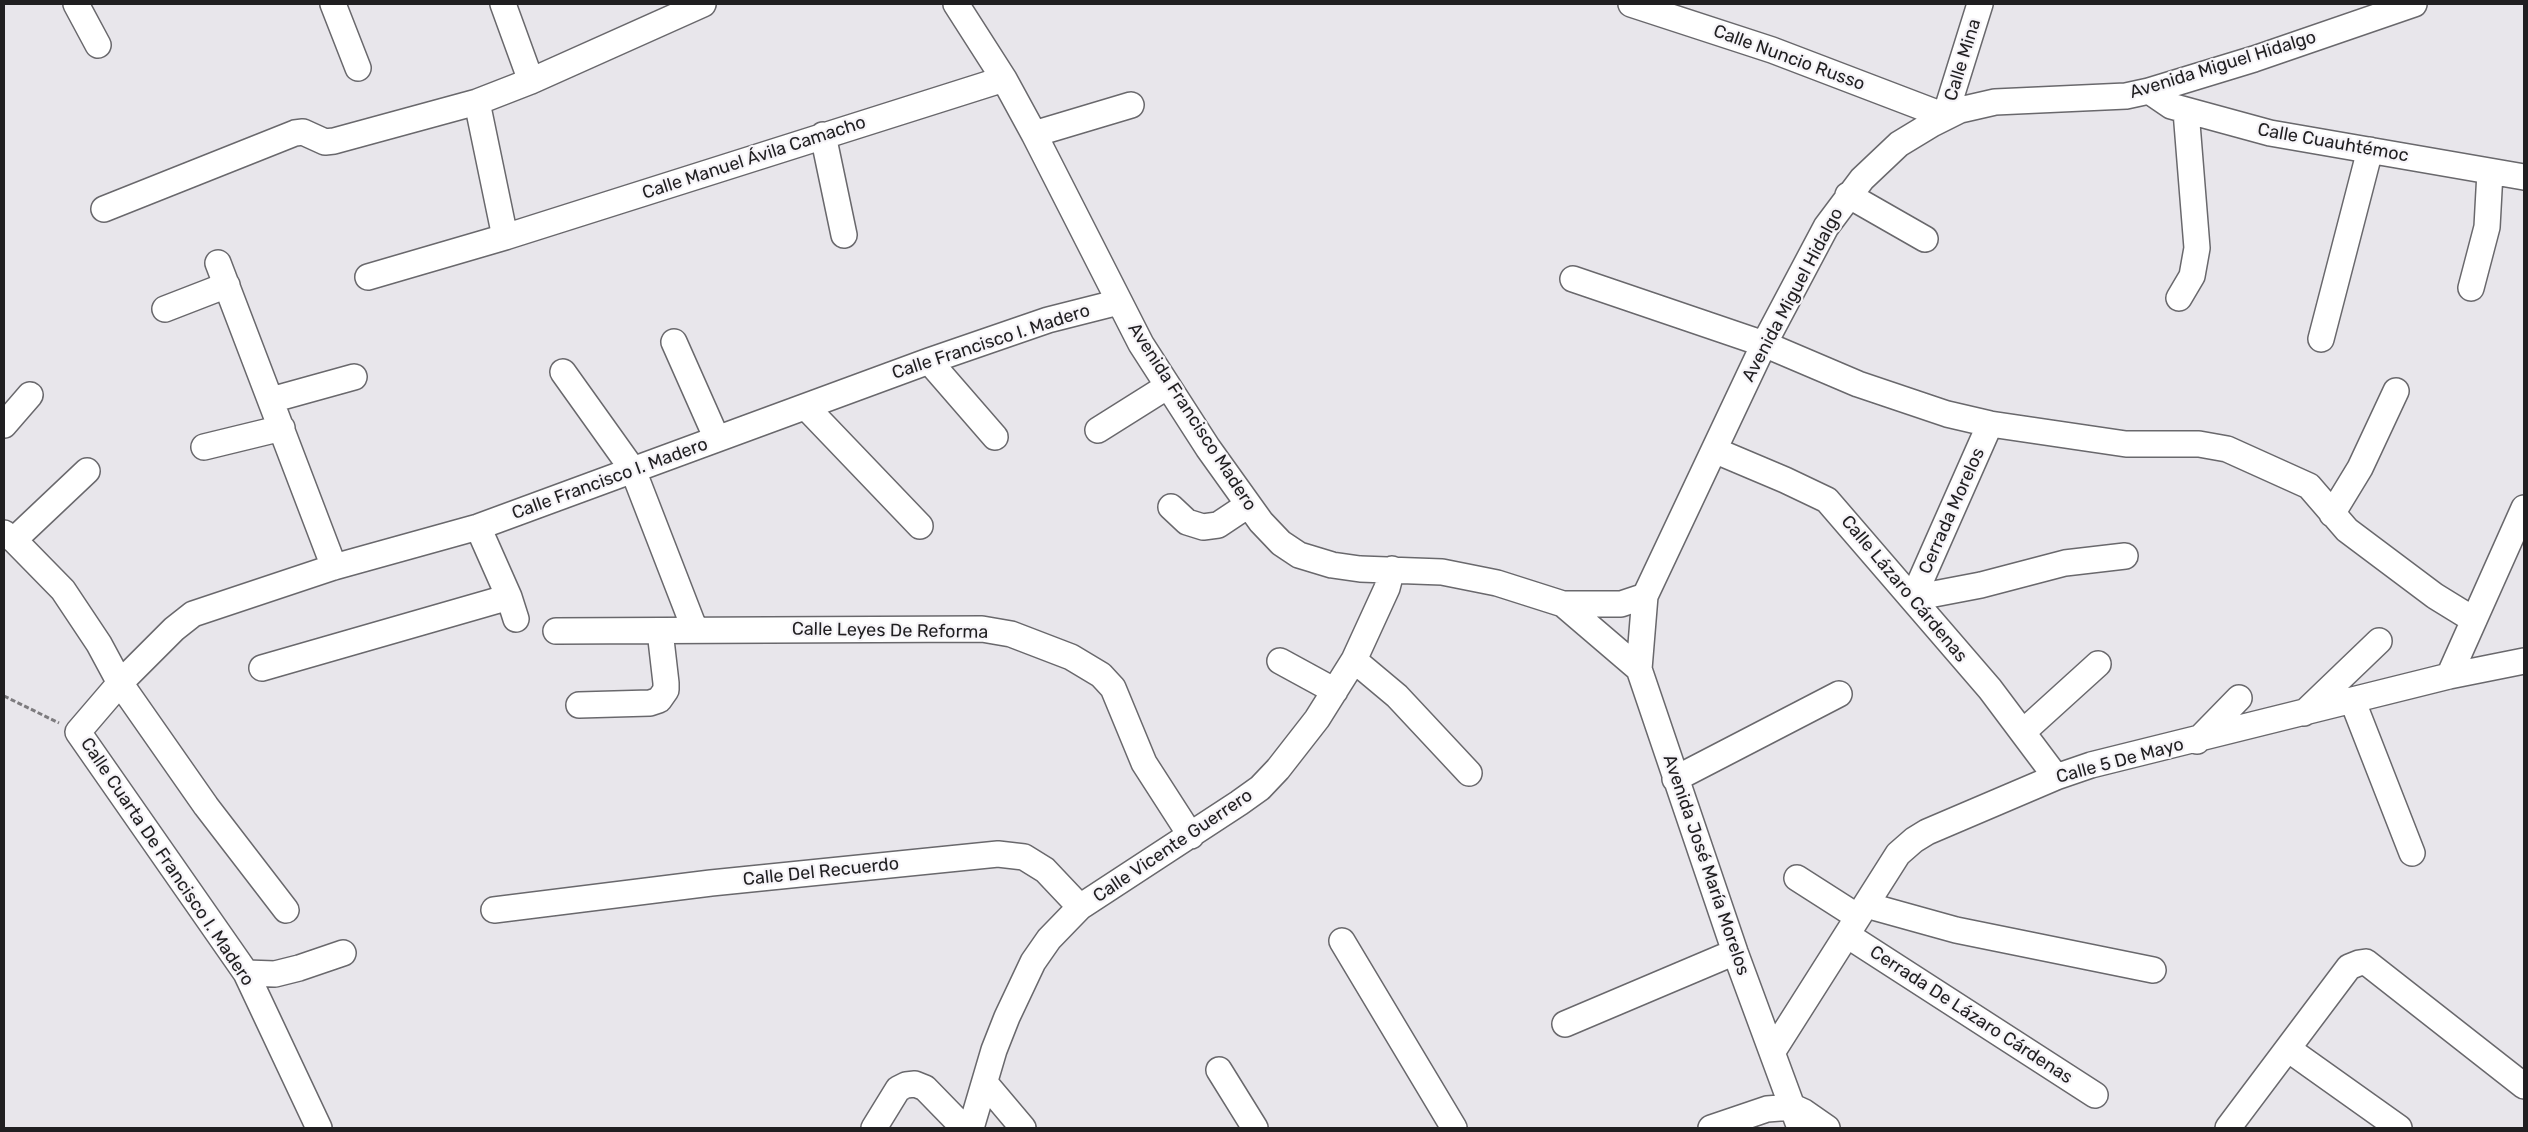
<!DOCTYPE html>
<html>
<head>
<meta charset="utf-8">
<style>
  body { margin:0 }
  #map { position:relative; width:2528px; height:1132px; overflow:hidden; background:#e8e6eb; font-family:Rubik,sans-serif }
  canvas { display:block }
  .frame { position:absolute; inset:0; border:5px solid #201f21; pointer-events:none }
</style>
</head>
<body>
<div id="map">
<canvas width="2528" height="1132"></canvas>
<div class="frame"></div>
</div>
<script>
const context = document.querySelector('canvas').getContext('2d');
context.lineJoin = 'round';
function toPath(rows) {
  const path = new Path2D();
  for (const r of rows) {
    path.moveTo(r[0], r[1]);
    for (let i = 2; i < r.length; i += 2) path.lineTo(r[i], r[i + 1]);
  }
  return path;
}
function strokePath(path, color, width, dash) {
  context.strokeStyle = color;
  context.lineWidth = width;
  context.lineCap = dash ? 'butt' : 'round';
  context.setLineDash(dash || []);
  context.stroke(path);
}
function label(font, color, halo, rows, align = 'center') {
  context.font = font + ' Rubik,sans-serif';
  context.lineWidth = 4.5;
  context.setLineDash([]);
  context.textBaseline = 'middle';
  context.strokeStyle = halo;
  context.fillStyle = color;
  for (const [text, x, y, turn = 0] of rows) {
    context.save();
    context.translate(x, y);
    context.rotate((+turn || 0) * Math.PI / 180);
    context.textAlign = isNaN(turn) ? turn : align;
    if (halo) context.strokeText(text, 0, 0);
    context.fillText(text, 0, 0);
    context.restore();
  }
}
const path = toPath([
  [4,696,59,723]
]);
const minor = toPath([
  [76,4,98,45],
  [333,4,358,68],
  [503,4,531,81],
  [956,4,1004,79,1034,134,1141,344,1208,448,1261,522,1281,543,1299,555,1332,565,1360,569,1442,572,1497,583,1563,604,1621,604,1645,596],
  [1631,4,1772,50,1945,116,1980,4],
  [2149,91,2171,106,2270,133,2524,177],
  [477,102,505,237],
  [1034,134,1131,105],
  [823,135,844,235],
  [1848,195,1925,239],
  [104,209,295,133,303,132,325,142,334,141,477,102,531,81,703,4],
  [218,263,334,567],
  [368,277,505,237,1004,79],
  [1573,279,1764,344,1858,384,1947,414,1990,424,2126,444,2199,444,2227,449,2309,486,2347,530,2435,596,2474,620],
  [2471,288,2487,227,2490,172],
  [2179,298,2192,276,2197,248,2186,111],
  [165,309,227,285],
  [2321,339,2370,150],
  [674,342,717,439],
  [929,361,995,437],
  [563,372,633,470,695,630],
  [271,400,354,377],
  [806,407,920,526],
  [4,425,30,395],
  [1098,430,1168,386],
  [204,447,282,428],
  [1714,450,1785,480,1827,500,1990,689,2056,777],
  [1171,507,1187,522,1203,527,1218,525,1248,505],
  [2332,514,2360,468,2396,391],
  [478,527,509,597,516,619],
  [4,533,14,540,63,590,99,644,120,683,206,806,286,910],
  [14,540,87,471],
  [1913,598,1981,585,2065,563,2125,556],
  [1913,598,1990,424],
  [1563,604,1639,669],
  [556,631,982,629,1011,634,1071,657,1101,675,1113,688,1144,763,1191,836],
  [1354,660,1397,696,1469,773],
  [1280,661,1335,691],
  [262,668,509,597],
  [2449,676,2524,508],
  [2353,702,2412,853],
  [579,705,650,703,659,700,666,690,666,683,660,631],
  [2304,713,2379,641],
  [2023,732,2098,664],
  [2197,741,2239,698],
  [1675,779,1839,694],
  [1797,878,1858,917],
  [1866,905,1956,930,2153,970],
  [494,910,711,883,998,854,1024,857,1045,870,1080,907],
  [1847,935,2095,1095],
  [1342,941,1454,1128],
  [246,973,275,974,299,968,343,953],
  [1565,1024,1735,952],
  [2288,1049,2399,1128],
  [1773,1051,1898,854,1914,840,1927,832,2056,777,2091,765,2449,676,2524,661],
  [1219,1070,1255,1128],
  [985,1083,1023,1128],
  [319,1128,246,973,78,732,120,683,174,629,193,614,334,567,478,527,929,361,1048,320,1119,302],
  [874,1128,898,1089,906,1085,915,1084,925,1088,964,1128],
  [971,1128,994,1050,1007,1017,1033,962,1049,939,1080,907,1239,803,1260,788,1278,769,1317,719,1354,660,1387,588,1392,569],
  [1711,1128,1767,1109,1793,1107,1804,1112,1827,1128],
  [1800,1128,1735,952,1639,669,1645,596,1764,344,1826,227,1862,179,1899,144,1932,124,1960,110,1995,102,2126,96,2149,91,2254,59,2414,4],
  [2228,1128,2349,967,2359,963,2366,962,2524,1086]
]);
const streetNames = [
  ["Calle Nuncio Russo",1789,58,20],
  ["Calle Mina",1963,60,-73],
  ["Avenida Miguel Hidalgo",2223,65,-17],
  ["Calle Cuauhtémoc",2333,143,10],
  ["Calle Manuel Ávila Camacho",754,158,-18],
  ["Avenida Miguel Hidalgo",1793,295,-62],
  ["Calle Francisco I. Madero",991,342,-18],
  ["Avenida Francisco Madero",1192,417,57],
  ["Calle Francisco I. Madero",610,479,-20],
  ["Cerrada Morelos",1952,511,-66],
  ["Calle Lázaro Cárdenas",1904,589,50],
  ["Calle Leyes De Reforma",890,631,1],
  ["Calle 5 De Mayo",2120,761,-15],
  ["Calle Vicente Guerrero",1173,846,-34],
  ["Calle Cuarta De Francisco I. Madero",167,862,56],
  ["Avenida José María Morelos",1706,865,71],
  ["Calle Del Recuerdo",821,872,-6],
  ["Cerrada De Lázaro Cárdenas",1971,1015,33]
];
strokePath(minor, '#69686c', 28);
strokePath(path, '#7d7b7e', 3, [5, 2.5]);
strokePath(minor, '#fff', 25);
label('18px', '#201f21', '#f6f4f8', streetNames);
</script>
</body>
</html>
